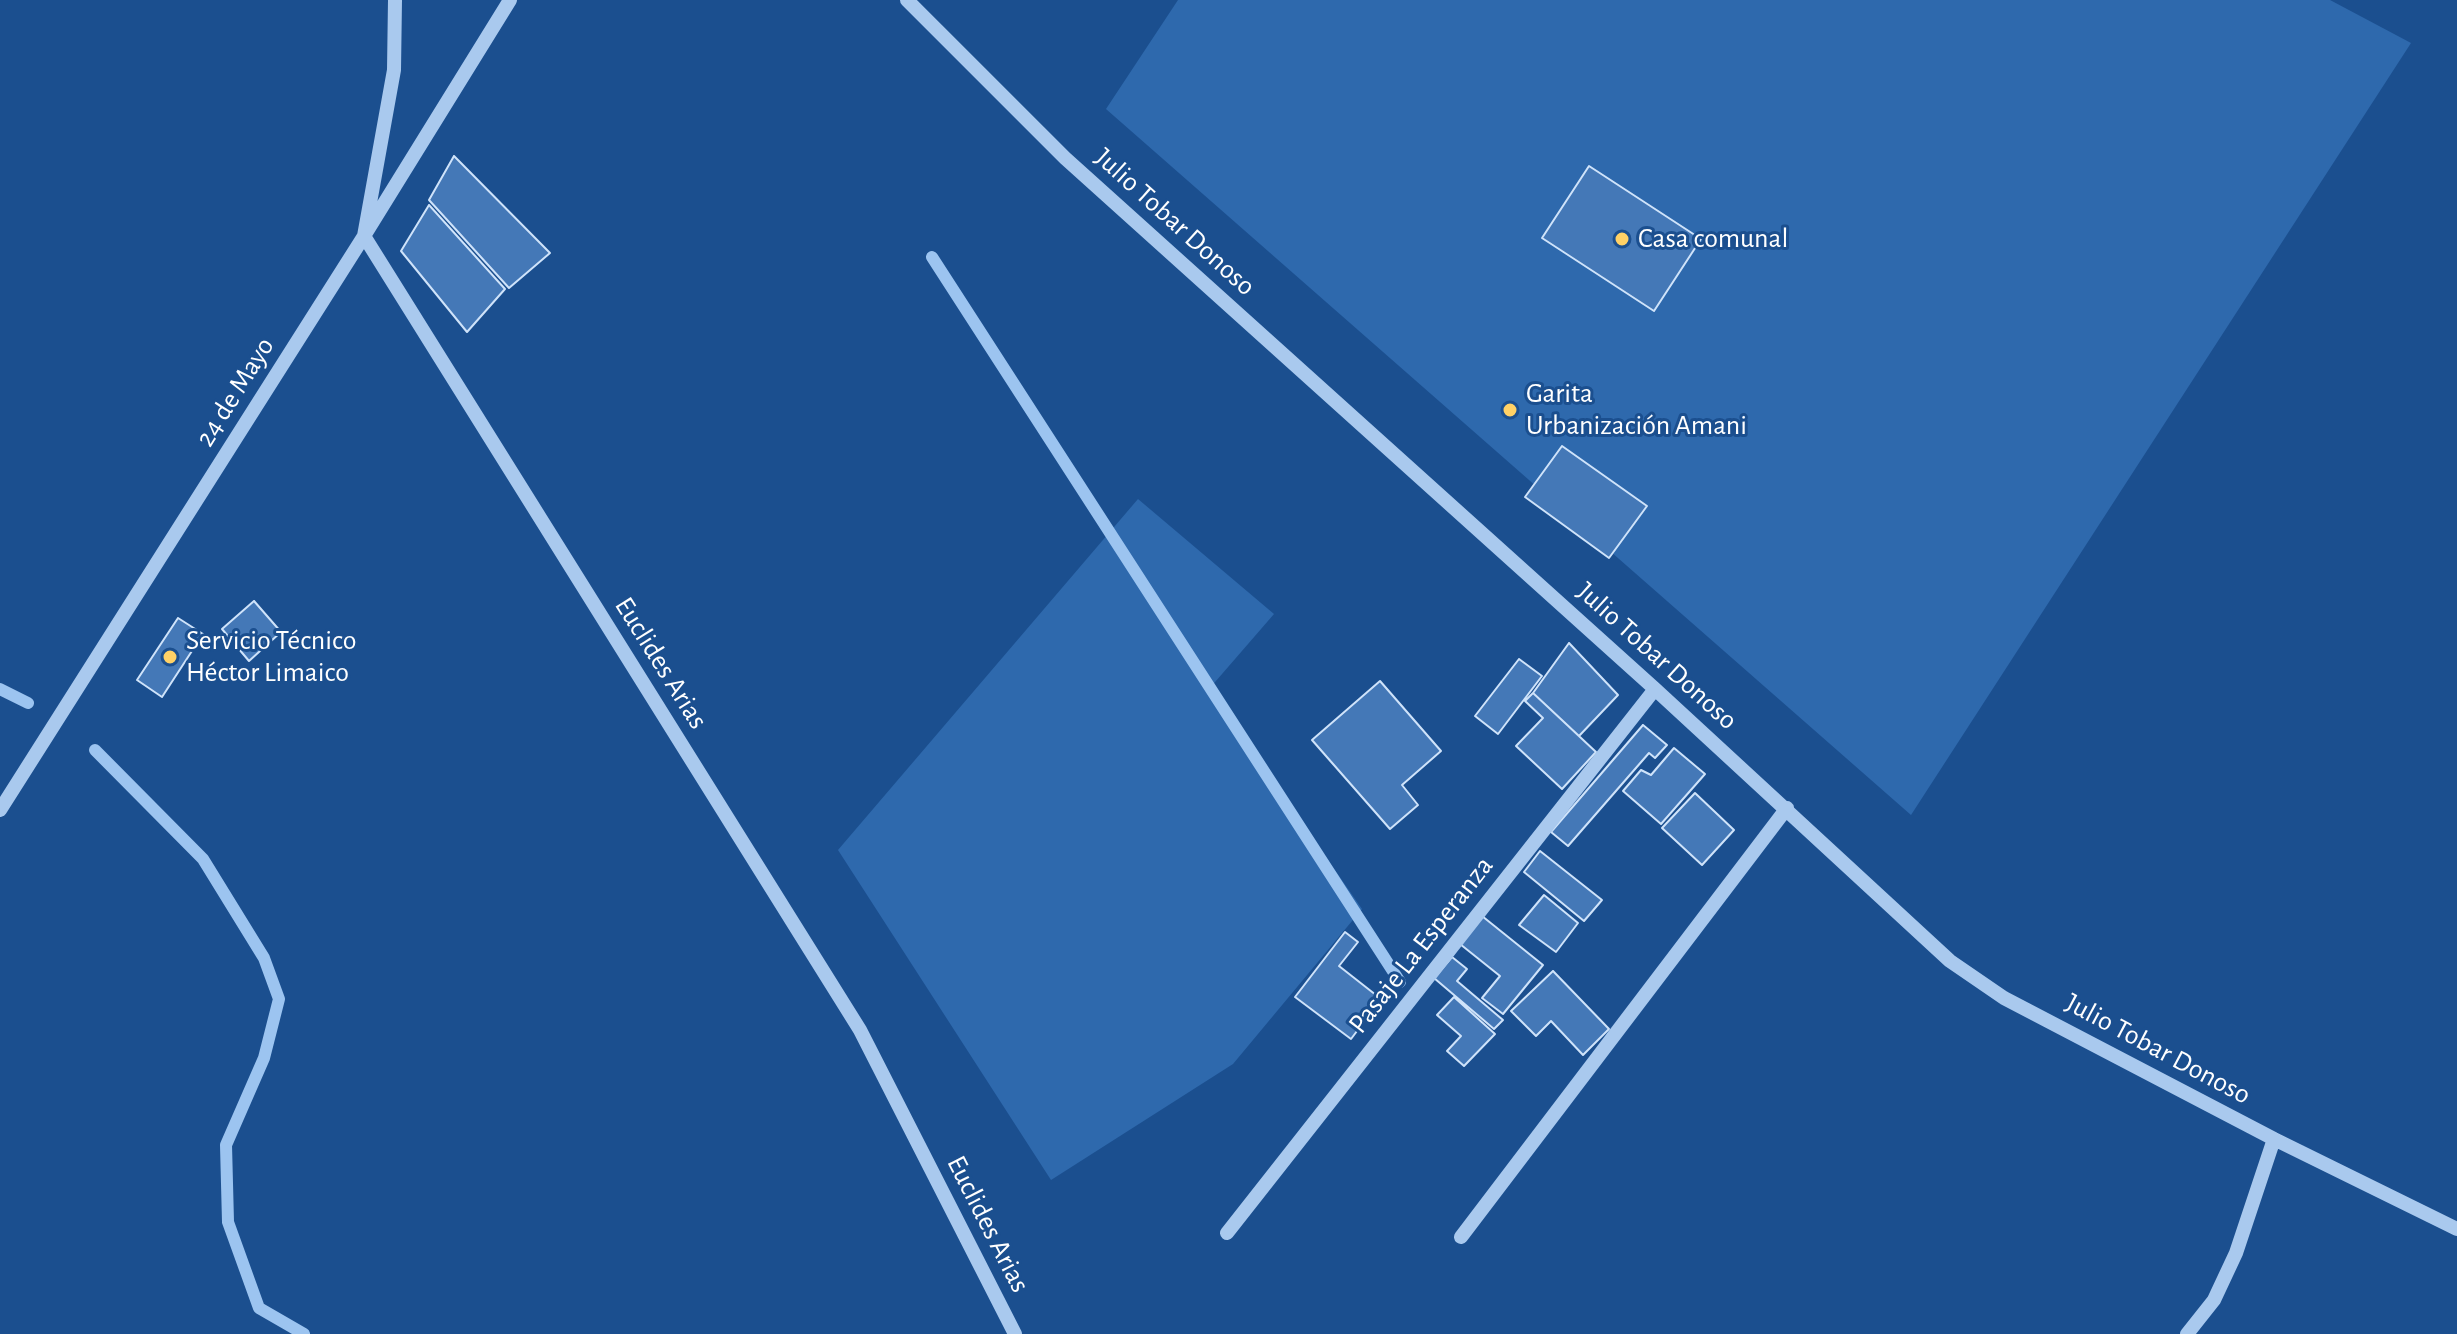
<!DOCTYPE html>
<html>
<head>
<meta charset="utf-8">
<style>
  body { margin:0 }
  canvas { display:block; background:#1b4f8f }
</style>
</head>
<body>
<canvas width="2457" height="1334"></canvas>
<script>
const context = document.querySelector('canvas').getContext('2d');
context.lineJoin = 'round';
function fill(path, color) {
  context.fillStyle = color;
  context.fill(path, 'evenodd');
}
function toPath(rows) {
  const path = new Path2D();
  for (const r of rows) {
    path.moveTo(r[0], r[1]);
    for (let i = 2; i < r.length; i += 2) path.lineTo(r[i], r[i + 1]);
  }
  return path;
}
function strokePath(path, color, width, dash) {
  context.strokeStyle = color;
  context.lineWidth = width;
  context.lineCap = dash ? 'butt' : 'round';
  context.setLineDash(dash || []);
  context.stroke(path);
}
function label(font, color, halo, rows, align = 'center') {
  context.font = font + ' "Alegreya Sans",sans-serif';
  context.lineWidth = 6;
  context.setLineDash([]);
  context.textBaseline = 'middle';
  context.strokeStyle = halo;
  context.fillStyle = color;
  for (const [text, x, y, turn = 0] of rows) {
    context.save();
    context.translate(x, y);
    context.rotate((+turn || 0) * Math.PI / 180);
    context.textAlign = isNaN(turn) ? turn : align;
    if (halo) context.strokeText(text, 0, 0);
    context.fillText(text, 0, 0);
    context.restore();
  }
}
const green = toPath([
  [1178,0,2330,0,2411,43,1911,815,1106,109],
  [1138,499,1274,614,1209,689,1362,909,1233,1064,1051,1180,838,850]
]);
const stream = toPath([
  [932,257,1400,982],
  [0,689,28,703],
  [95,750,203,859,264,958,279,999,264,1058,226,1145,228,1222,259,1308,304,1334]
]);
const building = toPath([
  [454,156,550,253,509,288,429,200,454,156],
  [1589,166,1701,239,1654,311,1542,238,1589,166],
  [429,205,505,289,467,332,401,251,429,205],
  [1562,446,1647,506,1609,558,1525,497,1562,446],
  [254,601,281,632,249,661,222,629,254,601],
  [178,618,203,634,162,697,137,680,178,618],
  [1569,643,1618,695,1579,736,1533,693,1569,643],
  [1519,659,1542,676,1498,734,1475,716,1519,659],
  [1380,681,1441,751,1402,785,1418,805,1390,829,1312,740,1380,681],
  [1533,693,1596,752,1562,789,1516,746,1543,718,1525,701,1533,693],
  [1643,725,1667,745,1655,758,1649,753,1568,846,1551,832,1643,725],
  [1674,748,1705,774,1661,824,1623,791,1641,770,1651,775,1674,748],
  [1695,793,1734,830,1702,865,1662,828,1695,793],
  [1540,851,1602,900,1584,921,1524,872,1540,851],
  [1544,895,1578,923,1556,952,1519,925,1544,895],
  [1482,916,1543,965,1503,1014,1482,998,1500,976,1460,944,1482,916],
  [1345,932,1358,942,1339,966,1381,999,1351,1039,1295,997,1345,932],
  [1452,957,1467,969,1457,981,1503,1020,1494,1029,1434,978,1452,957],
  [1553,971,1609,1029,1583,1055,1551,1021,1536,1036,1511,1011,1553,971],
  [1454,997,1495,1034,1464,1066,1447,1051,1461,1036,1437,1015,1454,997]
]);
const minor = toPath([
  [395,0,394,70,364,236,860,1030,1015,1334],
  [907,0,1065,158,1655,689,1950,961,2004,998,2274,1139,2457,1229],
  [0,810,364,236,510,0],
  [1227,1233,1655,689],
  [1461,1237,1787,808],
  [2187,1334,2214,1300,2236,1253,2274,1139]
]);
const markers = [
  [1622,239,8,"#ffd166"],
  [1510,410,8,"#ffd166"],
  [170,657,8,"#ffd166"]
];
const streetNames = [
  ["Julio Tobar Donoso",1175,222,42],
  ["24 de Mayo",235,392,-58],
  ["Julio Tobar Donoso",1657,656,42],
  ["Euclides Arias",661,663,58],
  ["Pasaje La Esperanza",1421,945,-52],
  ["Julio Tobar Donoso",2158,1049,28],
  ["Euclides Arias",988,1224,63]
];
const poiNames = [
  ["Casa comunal",1638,239],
  ["Garita",1526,394],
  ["Urbanización Amani",1526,426],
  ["Servicio Técnico",186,641],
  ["Héctor Limaico",186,673]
];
fill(green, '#2e69ad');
strokePath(stream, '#9cc4f0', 12);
fill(building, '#4478b7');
strokePath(building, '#cfe3fa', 2);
strokePath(minor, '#a9c9ee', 14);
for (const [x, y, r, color] of markers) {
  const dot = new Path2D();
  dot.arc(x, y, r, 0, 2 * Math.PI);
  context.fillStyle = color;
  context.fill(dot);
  strokePath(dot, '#1b4f8f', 3);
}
label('28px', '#fff', '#1b4f8f', streetNames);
label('28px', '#fff', '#1b4f8f', poiNames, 'left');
</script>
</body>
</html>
